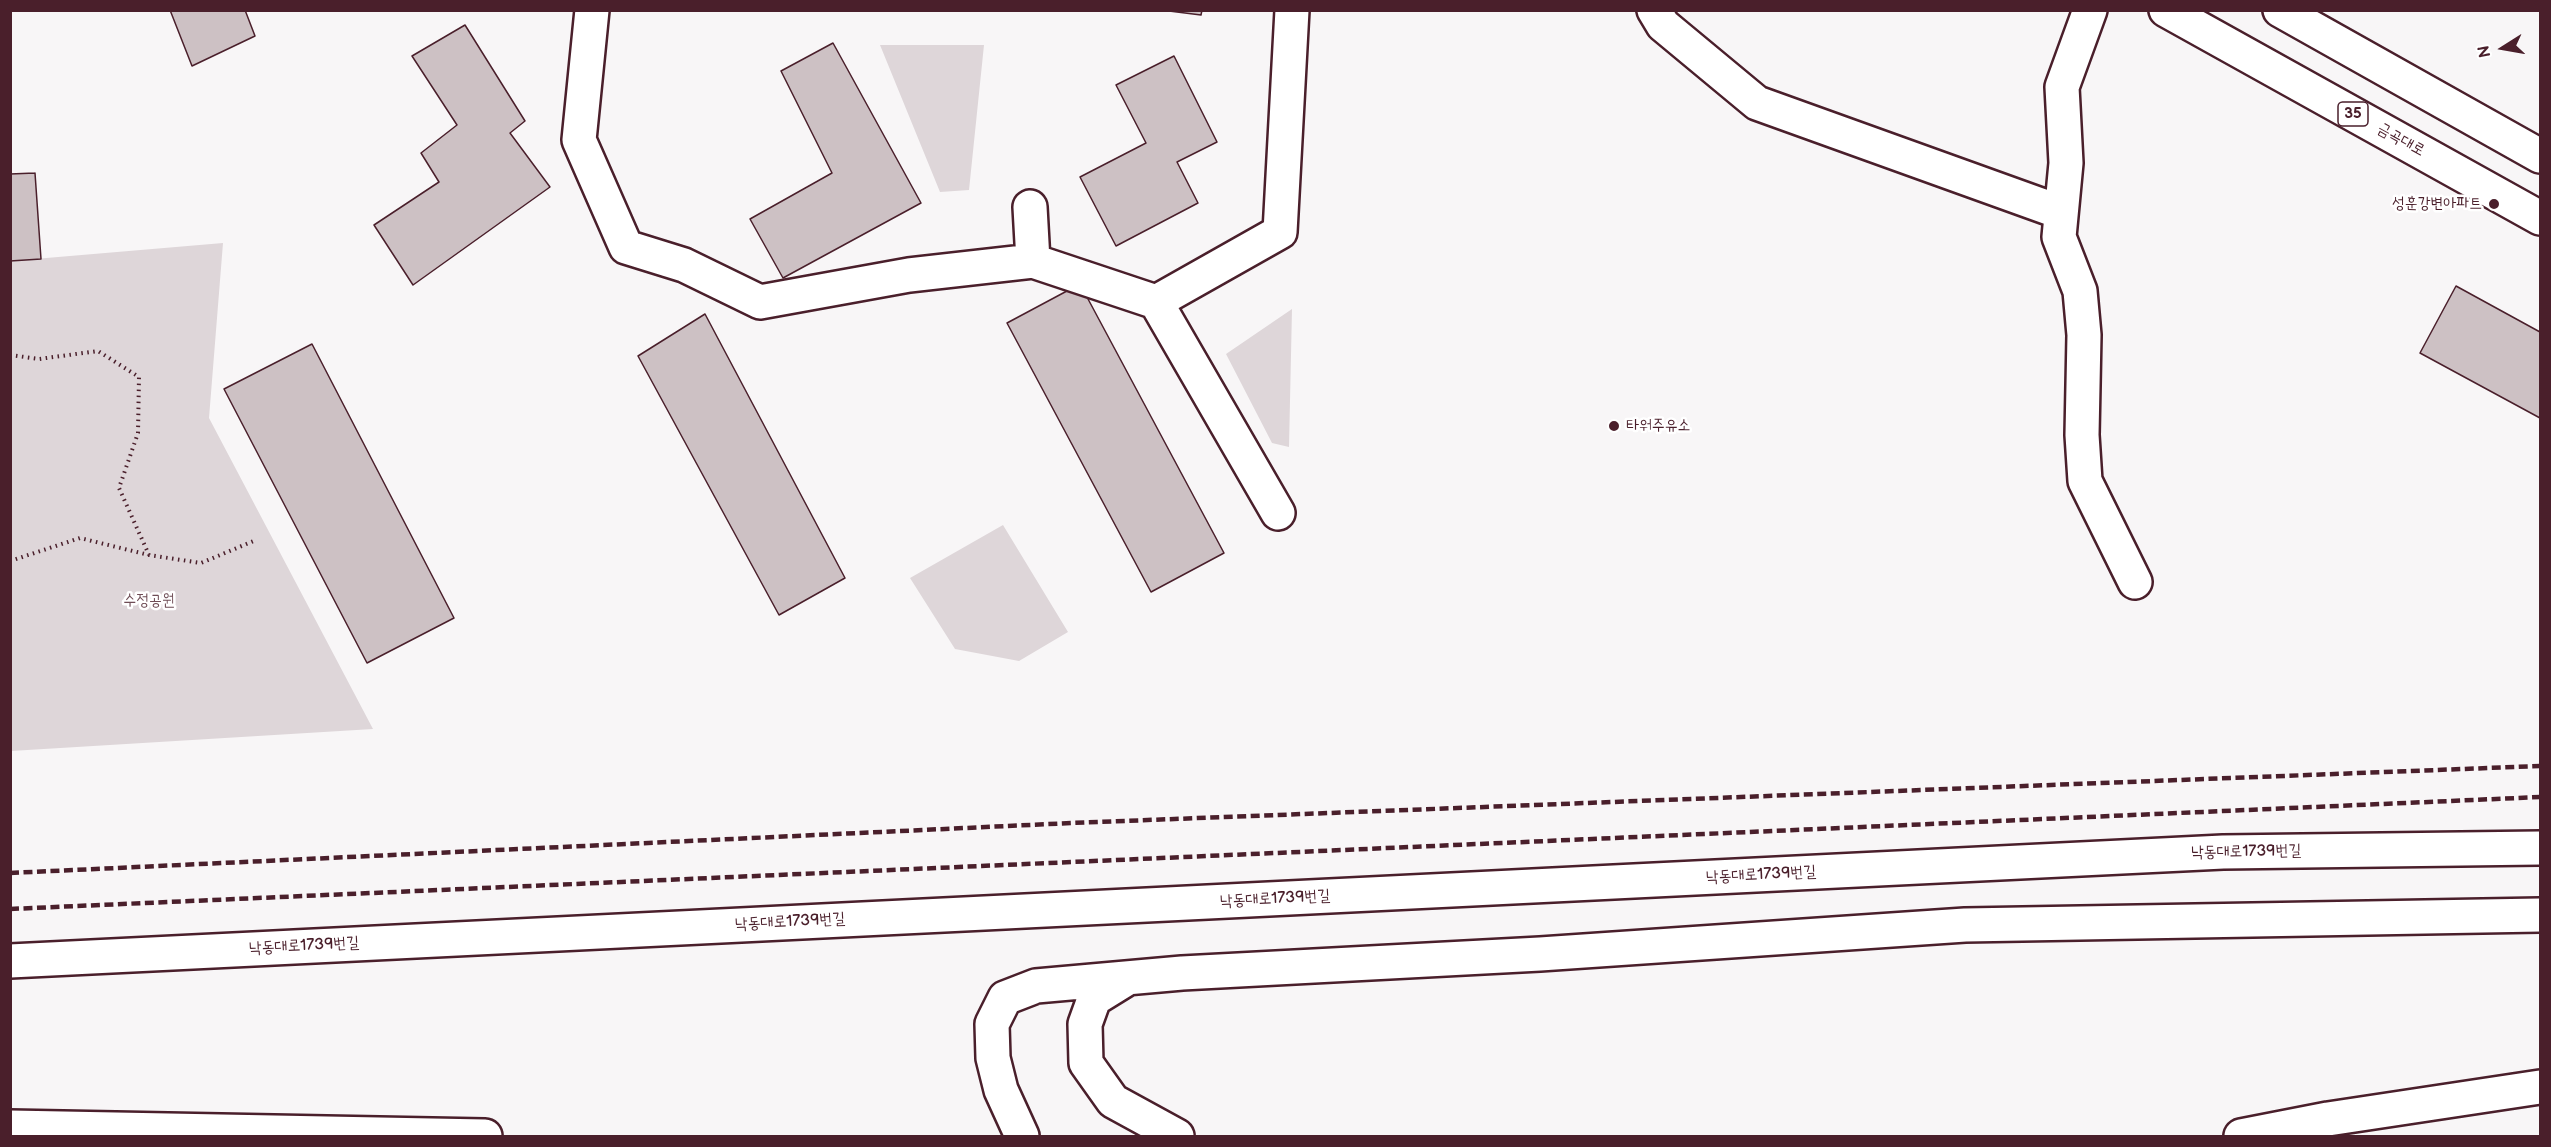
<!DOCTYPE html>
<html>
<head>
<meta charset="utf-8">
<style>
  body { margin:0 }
  #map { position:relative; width:2551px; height:1147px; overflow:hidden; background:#f8f6f7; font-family:"Balsamiq Sans",sans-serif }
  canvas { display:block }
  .frame { position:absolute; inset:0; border:12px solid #4a1f2b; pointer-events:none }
  .north { position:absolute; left:2473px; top:18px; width:60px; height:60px; -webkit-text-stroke:4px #fff; paint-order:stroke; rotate:259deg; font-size:16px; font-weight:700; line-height:24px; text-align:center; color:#4a1f2b }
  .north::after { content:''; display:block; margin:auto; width:21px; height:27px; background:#4a1f2b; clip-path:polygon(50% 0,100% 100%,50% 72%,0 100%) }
</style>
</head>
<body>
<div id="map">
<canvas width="2551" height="1147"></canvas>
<div class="frame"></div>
<div class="north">N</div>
</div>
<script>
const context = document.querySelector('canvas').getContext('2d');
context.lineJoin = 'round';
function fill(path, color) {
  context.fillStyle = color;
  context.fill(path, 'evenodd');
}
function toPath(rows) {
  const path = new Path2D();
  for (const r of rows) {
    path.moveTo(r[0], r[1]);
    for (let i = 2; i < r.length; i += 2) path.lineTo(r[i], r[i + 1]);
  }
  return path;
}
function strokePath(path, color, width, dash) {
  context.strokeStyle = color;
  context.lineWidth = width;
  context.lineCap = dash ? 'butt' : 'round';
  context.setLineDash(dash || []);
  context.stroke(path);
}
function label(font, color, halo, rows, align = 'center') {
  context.font = font + ' "Balsamiq Sans","Poor Story",sans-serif';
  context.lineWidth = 5;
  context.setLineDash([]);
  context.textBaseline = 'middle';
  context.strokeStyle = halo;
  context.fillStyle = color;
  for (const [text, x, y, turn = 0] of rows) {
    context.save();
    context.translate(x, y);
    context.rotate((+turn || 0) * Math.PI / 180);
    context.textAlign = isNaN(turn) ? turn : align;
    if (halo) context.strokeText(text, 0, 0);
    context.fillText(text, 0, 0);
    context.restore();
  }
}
const green = toPath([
  [880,45,984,45,969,190,940,192],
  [223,243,209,418,373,729,11,751,11,261],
  [1292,309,1289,447,1272,443,1226,354],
  [1003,525,1068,632,1019,661,955,649,910,578]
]);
const building = toPath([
  [170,10,245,10,255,36,192,66,170,10],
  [1161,10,1202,10,1201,15,1161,10],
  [465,25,525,121,510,133,550,187,413,285,374,225,439,182,421,153,457,125,412,56,465,25],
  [833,43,921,203,783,278,750,219,832,173,781,71,833,43],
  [1174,56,1217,142,1177,162,1198,203,1116,246,1080,177,1146,143,1116,85,1174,56],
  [35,173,41,259,10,261,10,174,35,173],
  [1080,284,1224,553,1151,592,1007,323,1080,284],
  [2456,286,2540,332,2540,418,2420,353,2456,286],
  [705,314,845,578,779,615,638,356,705,314],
  [312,344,454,618,367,663,224,389,312,344]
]);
const path = toPath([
  [10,355,39,359,98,351,139,377,138,433,119,488,149,555],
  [10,561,80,538,149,555,201,563,256,540]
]);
const street = toPath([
  [592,10,579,140,626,247,684,265,760,302,909,275,1033,261,1156,302,1280,232,1292,10],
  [1654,10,1663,25,1757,103,2060,212],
  [2090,10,2062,87,2066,163,2059,237,2080,291,2084,335,2082,435,2085,481,2135,582],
  [1030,207,1033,261],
  [1156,302,1278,513]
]);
const secondary = toPath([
  [10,961,2223,852,2540,848]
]);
const primary = toPath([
  [2166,10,2540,218],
  [2280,10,2540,156]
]);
const highway = toPath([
  [1128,978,1094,999,1085,1024,1086,1063,1113,1101,1177,1136],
  [10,1127,485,1136],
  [1022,1136,1001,1090,993,1058,992,1024,1005,998,1036,986,1182,973,1540,954,1965,925,2540,915],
  [2241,1136,2328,1119,2540,1087]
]);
const rail = toPath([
  [10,873,1071,823,2540,766],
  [10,909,2540,797]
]);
const markers = [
  [2494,204,6,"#4a1f2b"],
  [1614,426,6,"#4a1f2b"]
];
const shields = [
  [2353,114,30]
];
const shieldNames = [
  ["35",2353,114]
];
const streetNames = [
  ["금곡대로",2401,140,29],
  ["낙동대로1739번길",2246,852,-1],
  ["낙동대로1739번길",1761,875,-3],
  ["낙동대로1739번길",1275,899,-3],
  ["낙동대로1739번길",790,922,-3],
  ["낙동대로1739번길",304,946,-3]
];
const poiNames = [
  ["성훈강변아파트",2482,204],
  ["타워주유소",1626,426,"left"]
];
const parkNames = [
  ["수정공원",149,601]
];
fill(green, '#ded6d9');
fill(building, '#cdc1c4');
strokePath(building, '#4a1f2b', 1.5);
strokePath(street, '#4a1f2b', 38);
strokePath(secondary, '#4a1f2b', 38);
strokePath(primary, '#4a1f2b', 38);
strokePath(highway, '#4a1f2b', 38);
strokePath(path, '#4a1f2b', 4, [1.5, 4.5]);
strokePath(street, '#fff', 33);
strokePath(secondary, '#fff', 33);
strokePath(primary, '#fff', 33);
strokePath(highway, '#fff', 33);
strokePath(rail, '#4a1f2b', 4.5, [9, 4.5]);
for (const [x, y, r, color] of markers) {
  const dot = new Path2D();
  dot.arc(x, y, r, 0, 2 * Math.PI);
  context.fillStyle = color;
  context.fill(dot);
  strokePath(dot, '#fff', 2);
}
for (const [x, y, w] of shields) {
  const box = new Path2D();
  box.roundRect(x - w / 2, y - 12, w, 24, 4.5);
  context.fillStyle = '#fff';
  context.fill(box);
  strokePath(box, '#4a1f2b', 1.5);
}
label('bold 15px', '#4a1f2b', null, shieldNames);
label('16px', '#4a1f2b', '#fff', streetNames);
label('16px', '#4a1f2b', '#fff', poiNames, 'right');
label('16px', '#6f4d56', '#fff', parkNames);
</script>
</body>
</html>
